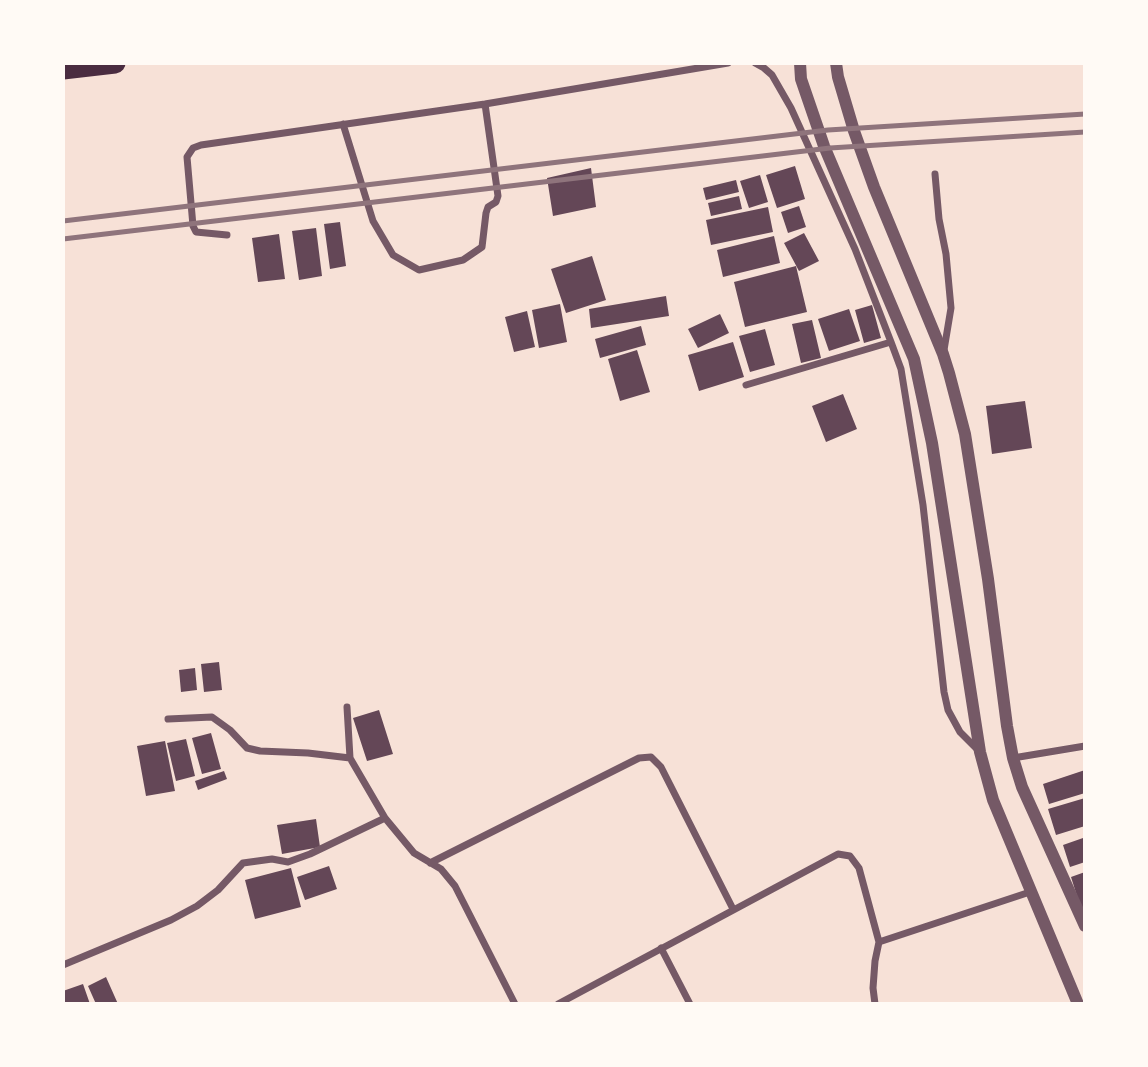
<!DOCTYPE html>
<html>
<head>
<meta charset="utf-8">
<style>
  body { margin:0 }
  #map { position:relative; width:1148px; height:1067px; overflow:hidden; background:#f7e1d7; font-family:Helvetica,sans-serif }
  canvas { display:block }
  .frame { position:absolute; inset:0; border:65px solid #fffaf5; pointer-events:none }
</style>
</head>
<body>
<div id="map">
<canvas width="1148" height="1067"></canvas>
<div class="frame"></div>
</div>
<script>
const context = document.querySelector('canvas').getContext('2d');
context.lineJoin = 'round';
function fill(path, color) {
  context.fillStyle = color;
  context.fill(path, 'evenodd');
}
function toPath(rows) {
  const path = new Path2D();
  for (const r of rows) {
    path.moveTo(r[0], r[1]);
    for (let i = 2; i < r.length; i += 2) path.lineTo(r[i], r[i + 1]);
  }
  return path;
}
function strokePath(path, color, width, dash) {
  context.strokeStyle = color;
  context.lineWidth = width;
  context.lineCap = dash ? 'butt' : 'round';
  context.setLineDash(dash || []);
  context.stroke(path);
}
const building = toPath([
  [795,166,805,199,777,208,766,175],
  [591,168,596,207,553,216,547,178],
  [760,175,768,202,749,208,740,181],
  [736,180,739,192,706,200,703,188],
  [739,196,742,209,711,216,708,203],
  [799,206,806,227,788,233,781,212],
  [768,207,773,232,711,245,706,220],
  [340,222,346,266,330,269,324,224],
  [316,228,322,276,299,280,292,231],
  [804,233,819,261,799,271,784,243],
  [279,234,285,279,258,282,252,238],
  [774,236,780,263,723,277,717,250],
  [592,256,606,300,566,313,551,269],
  [796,266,807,312,745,327,734,282],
  [666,296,669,316,591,328,589,309],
  [560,304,567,342,539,348,532,310],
  [872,305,881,338,864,343,855,310],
  [849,309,860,341,829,351,818,319],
  [527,311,535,347,514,352,505,317],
  [720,314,729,333,698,348,688,329],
  [812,320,821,358,801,363,792,324],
  [641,326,646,345,600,358,595,339],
  [765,329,775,365,750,372,739,336],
  [733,342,744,377,699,391,688,355],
  [637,350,650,392,620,401,608,359],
  [843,394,857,429,826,442,812,406],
  [1025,401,1032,448,992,454,986,406],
  [219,662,222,690,204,692,201,664],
  [195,668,197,690,181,692,179,670],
  [379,710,393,754,367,761,353,718],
  [211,733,221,769,202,774,192,738],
  [186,739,195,776,176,781,167,743],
  [165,741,175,791,146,796,137,746],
  [1085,770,1085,793,1049,804,1043,784],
  [224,771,227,779,198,790,195,781],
  [1085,798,1085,826,1056,835,1048,809],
  [316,819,320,847,282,854,277,825],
  [1083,838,1085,842,1085,862,1070,867,1063,845],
  [329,866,337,889,305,900,297,877],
  [291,868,301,907,255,919,245,880],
  [1085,872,1085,908,1081,909,1071,877],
  [106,977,118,1004,96,1004,88,986],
  [83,984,90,1004,63,1004,63,991]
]);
const minor = toPath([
  [755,63,764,68,772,75,791,108,855,249,891,342],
  [343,124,373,221,393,255,419,270,463,260,482,247,486,213,488,207,496,202,498,196,485,104],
  [935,174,939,219,946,254,951,308,944,350],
  [227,235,196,232,193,226,187,157,193,148,201,145,485,104,728,63],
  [746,385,891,342,901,369,923,505,944,692,948,710,960,732,977,749],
  [347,707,350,758],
  [168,719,212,717,230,730,247,748,260,751,308,753,350,758,385,818,414,853,441,869,455,886,515,1004],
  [1013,758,1085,746],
  [430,863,639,758,651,757,661,767,733,909],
  [879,942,1030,892],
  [661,948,690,1004],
  [63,965,171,920,197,906,218,890,243,863,272,859,288,862,310,854,385,818],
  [558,1004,838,854,850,856,859,868,879,942,875,961,873,988,875,1004]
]);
const tertiary = toPath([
  [800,63,801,79,824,146,914,359,932,443,980,752,993,800,1078,1004],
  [836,63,838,77,854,131,874,187,943,354,949,373,965,434,988,579,1007,726,1013,758,1022,787,1085,926]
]);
const motorway = toPath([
  [63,69,115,63]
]);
const rail = toPath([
  [63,221,828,130,1085,114],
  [63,239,830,148,1085,132]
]);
fill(building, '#644757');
strokePath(minor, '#755966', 7);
strokePath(tertiary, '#755966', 12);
strokePath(motorway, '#4a2c40', 21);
strokePath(rail, '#8f747c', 5);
</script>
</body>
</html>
